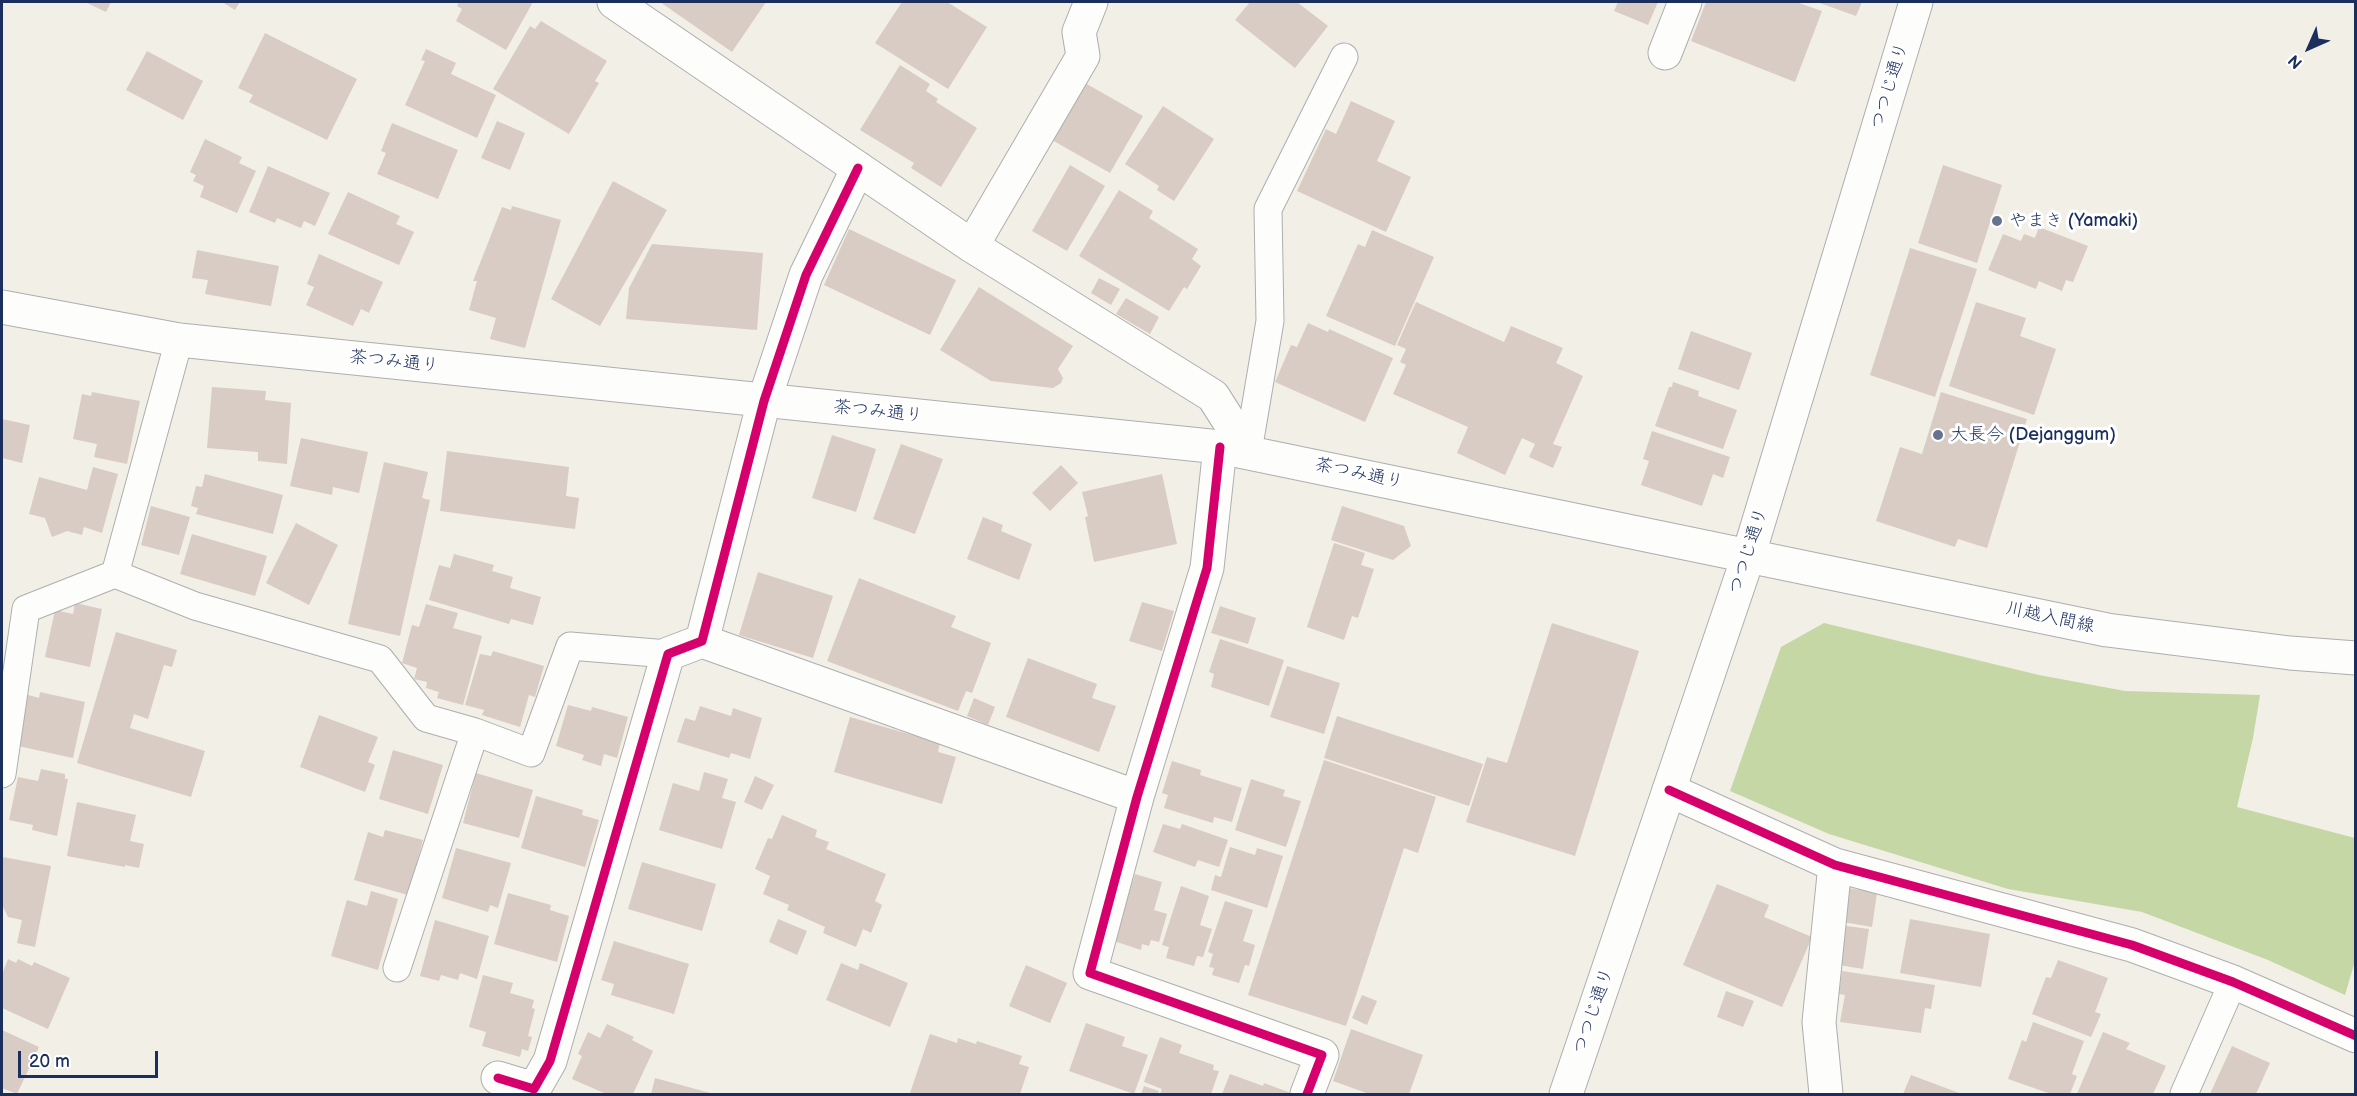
<!DOCTYPE html>
<html>
<head>
<meta charset="utf-8">
<style>
  body { margin:0 }
  #map { position:relative; width:2357px; height:1096px; overflow:hidden; background:#f2efe7; font-family:"Balsamiq Sans",sans-serif }
  canvas { display:block }
  .frame { position:absolute; inset:0; border:3px solid #1b2f5e; pointer-events:none }
  .north { position:absolute; left:2279px; top:18px; width:60px; height:60px; -webkit-text-stroke:4px #fff; paint-order:stroke; rotate:225deg; font-size:16px; font-weight:700; line-height:24px; text-align:center; color:#1b2f5e }
  .north::after { content:''; display:block; margin:auto; width:21px; height:27px; background:#1b2f5e; clip-path:polygon(50% 0,100% 100%,50% 72%,0 100%) }
  .scale { position:absolute; left:18px; top:1051px; width:140px; height:27px; box-sizing:border-box; border:3px solid #1b2f5e; border-top:0; padding-left:8px; font-size:18px; line-height:21px; white-space:nowrap; color:#1b2f5e; -webkit-text-stroke:4px #fff; paint-order:stroke }
</style>
</head>
<body>
<div id="map">
<canvas width="2357" height="1096"></canvas>
<div class="frame"></div>
<div class="north">N</div>
<div class="scale">20 m</div>
</div>
<script>
const context = document.querySelector('canvas').getContext('2d');
context.lineJoin = 'round';
function fill(path, color) {
  context.fillStyle = color;
  context.fill(path, 'evenodd');
}
function toPath(rows) {
  const path = new Path2D();
  for (const r of rows) {
    path.moveTo(r[0], r[1]);
    for (let i = 2; i < r.length; i += 2) path.lineTo(r[i], r[i + 1]);
  }
  return path;
}
function strokePath(path, color, width, dash) {
  context.strokeStyle = color;
  context.lineWidth = width;
  context.lineCap = dash ? 'butt' : 'round';
  context.setLineDash(dash || []);
  context.stroke(path);
}
function label(font, color, halo, rows, align = 'center') {
  context.font = font + ' "Balsamiq Sans","Klee One",sans-serif';
  context.lineWidth = 6;
  context.setLineDash([]);
  context.textBaseline = 'middle';
  context.strokeStyle = halo;
  context.fillStyle = color;
  for (const [text, x, y, turn = 0] of rows) {
    context.save();
    context.translate(x, y);
    context.rotate((+turn || 0) * Math.PI / 180);
    context.textAlign = isNaN(turn) ? turn : align;
    if (halo) context.strokeText(text, 0, 0);
    context.fillText(text, 0, 0);
    context.restore();
  }
}
const green = toPath([
  [1824,623,2039,675,2125,691,2260,695,2253,738,2237,807,2355,838,2355,961,2345,995,2268,960,2142,912,2008,889,1829,834,1730,791,1781,647]
]);
const building = toPath([
  [85,2,111,2,106,12],
  [222,2,240,2,235,10],
  [459,2,533,2,506,50,456,21,462,9,457,6],
  [660,2,766,2,732,52],
  [902,2,947,2,987,27,948,89,875,43],
  [1250,2,1297,2,1328,26,1295,68,1235,20],
  [1618,2,1658,2,1648,25,1614,11],
  [1706,2,1796,2,1822,11,1795,82,1691,41],
  [1817,2,1862,2,1856,16],
  [541,21,607,61,595,81,599,83,569,134,493,89,530,26,535,29],
  [265,33,357,79,327,140,249,102,253,95,238,88],
  [426,49,456,63,451,74,496,95,477,138,405,105,425,61,421,60],
  [147,51,203,81,183,120,126,90],
  [900,65,930,84,926,91,938,99,936,102,977,128,941,187,911,168,914,163,860,130],
  [1085,83,1143,116,1110,173,1052,140],
  [1351,101,1395,121,1377,161,1411,177,1386,232,1297,191,1326,129,1336,134],
  [1163,106,1214,139,1174,201,1157,190,1159,186,1125,164],
  [497,121,525,133,510,170,481,158],
  [392,123,458,150,438,199,377,174,386,153,381,151],
  [205,139,242,157,239,163,256,171,237,213,200,197,204,186,193,181,196,175,190,172],
  [1070,165,1105,186,1067,251,1032,231],
  [1943,165,2002,185,1977,263,1918,243],
  [268,166,330,193,315,226,304,221,301,228,277,218,275,223,249,212],
  [613,181,667,210,600,326,551,299],
  [1119,190,1153,211,1149,218,1198,249,1192,259,1201,266,1187,289,1184,287,1169,311,1079,256],
  [348,192,400,216,396,224,414,232,399,265,328,234],
  [512,206,561,220,525,348,490,339,496,318,469,310,477,281,473,281,502,207,511,210],
  [2039,227,2088,246,2073,282,2066,280,2062,291,2039,281,2036,289,1988,270,2003,234,2021,241,2024,234,2035,238],
  [849,229,956,280,930,335,824,285],
  [1372,230,1434,257,1395,346,1326,316,1358,244,1365,247],
  [652,244,763,253,757,330,626,319,629,288],
  [1910,248,1977,269,1935,397,1870,375],
  [197,250,279,266,271,306,205,294,208,280,192,278],
  [319,254,383,282,369,313,361,309,353,326,306,305,314,287,307,284],
  [1099,278,1120,289,1111,305,1091,293],
  [979,287,1073,346,1058,369,1063,378,1061,383,1053,388,991,381,940,350],
  [1126,298,1159,317,1150,334,1116,314],
  [1416,302,1504,342,1511,326,1563,348,1556,363,1583,376,1553,444,1562,447,1553,468,1529,457,1535,444,1522,438,1505,475,1457,453,1468,427,1393,394,1406,365,1400,362,1406,349,1397,345],
  [1976,302,2026,318,2020,336,2056,349,2034,415,1949,386],
  [1308,323,1328,332,1329,329,1393,358,1365,422,1275,382,1291,345,1297,347],
  [1691,331,1752,353,1739,390,1678,369],
  [1673,382,1699,391,1698,396,1737,410,1723,449,1655,426,1669,387,1672,387],
  [212,387,266,391,265,400,291,403,287,464,258,461,258,452,207,448],
  [92,392,140,401,127,464,94,457,97,444,73,439,82,394,91,396],
  [1941,392,2027,419,1987,548,1958,539,1955,547,1876,521,1900,447,1922,454],
  [2,419,30,425,22,463,2,458],
  [1652,431,1730,457,1723,478,1713,474,1702,506,1641,485,1649,461,1643,459],
  [832,435,876,449,856,512,812,498],
  [301,438,368,452,359,493,333,487,332,495,290,486],
  [901,444,943,459,915,534,873,519],
  [447,451,569,467,566,496,579,498,575,529,440,511],
  [384,462,428,472,422,498,430,500,400,636,348,624],
  [1061,465,1078,483,1050,511,1032,493],
  [93,467,118,474,102,533,84,527,82,535,67,531,52,537,45,518,29,514,39,477,87,490],
  [205,474,283,495,273,534,196,514,198,508,191,506,196,486,202,487],
  [1162,474,1177,544,1094,562,1085,517,1088,516,1082,492],
  [151,506,190,517,179,555,141,545],
  [1342,506,1404,526,1411,546,1393,560,1331,540],
  [983,517,1003,525,1001,531,1032,544,1019,580,967,559],
  [296,523,338,545,309,605,266,583],
  [192,534,267,556,255,596,180,574],
  [1334,543,1365,553,1361,565,1374,569,1358,618,1352,616,1344,640,1307,627],
  [454,554,494,565,492,571,513,577,510,588,541,597,533,625,511,619,509,624,429,600,439,565,450,568],
  [758,572,833,596,813,658,739,635],
  [859,578,956,616,951,627,991,643,972,693,966,691,958,711,827,661],
  [1142,602,1174,611,1162,651,1129,641],
  [75,603,102,609,90,667,45,657,55,610,73,614],
  [426,604,458,613,453,628,482,636,463,705,437,698,439,692,426,688,427,682,414,679,417,668,402,663,412,625,419,627],
  [1220,606,1256,618,1248,644,1211,633],
  [1552,623,1639,651,1575,856,1466,822,1487,757,1507,763],
  [116,632,177,650,172,667,164,665,148,719,134,714,130,728,205,751,191,797,77,763],
  [1220,639,1284,660,1269,706,1211,687,1214,674,1209,672],
  [493,651,544,666,535,697,529,695,520,727,482,715,484,710,465,705,480,654,491,656],
  [1028,658,1097,684,1092,698,1116,706,1099,752,1006,717],
  [1287,666,1340,683,1324,734,1270,717],
  [40,692,85,702,73,758,18,746,25,694,39,698],
  [974,698,995,707,988,725,967,716],
  [568,705,591,711,592,707,628,717,617,758,604,754,601,766,582,760,584,755,556,746],
  [700,706,731,716,733,708,762,718,750,759,731,753,729,758,677,742,685,718,695,721],
  [319,715,378,737,368,762,375,765,365,792,300,767],
  [1337,716,1483,764,1469,806,1324,758],
  [850,717,940,743,938,752,956,757,942,804,834,772],
  [393,750,443,765,428,814,379,799],
  [1324,760,1436,797,1418,853,1404,848,1346,1026,1248,995],
  [1172,761,1201,770,1200,775,1242,788,1232,822,1214,817,1213,823,1164,808,1168,795,1162,793],
  [41,769,65,774,65,779,68,779,57,836,32,830,33,825,9,820,18,777,38,781],
  [704,772,728,779,722,798,736,802,722,849,659,830,673,783,699,791],
  [476,773,533,790,519,838,463,823],
  [755,776,774,785,762,810,744,802],
  [1251,779,1285,790,1283,796,1301,801,1286,847,1235,830],
  [536,796,583,810,582,815,599,820,585,867,521,848],
  [77,802,136,815,130,841,144,844,139,868,125,865,125,867,67,856],
  [782,815,817,830,815,837,829,842,826,849,886,874,875,901,882,905,871,933,863,929,856,947,823,933,825,927,787,910,789,905,763,894,770,876,755,869,768,838,772,839],
  [1163,824,1180,829,1182,824,1228,840,1219,867,1198,860,1195,867,1153,852],
  [385,830,423,840,408,895,354,880,368,832,383,837],
  [1230,847,1255,855,1257,848,1283,856,1267,908,1211,890,1215,875,1221,877],
  [456,848,511,863,498,908,490,905,488,912,442,898],
  [3,857,51,866,35,947,17,943,22,920,8,917,2,905],
  [642,862,716,884,702,931,628,909],
  [1135,874,1162,882,1154,910,1167,914,1159,942,1151,940,1149,946,1142,944,1141,950,1114,941],
  [1717,884,1769,905,1764,917,1812,937,1782,1007,1683,965],
  [1181,886,1209,896,1200,925,1212,929,1203,957,1197,956,1194,966,1166,958,1169,947,1162,945],
  [1843,887,1877,893,1872,927,1837,921],
  [371,891,398,899,378,970,331,956,347,900,367,906],
  [508,893,551,905,550,910,569,916,557,962,494,944],
  [1225,901,1253,910,1243,941,1255,945,1249,966,1245,965,1239,983,1212,975,1214,968,1209,967,1213,954,1208,952],
  [778,919,807,931,797,955,769,942],
  [1910,919,1990,934,1981,987,1900,973],
  [435,920,489,936,477,979,460,973,458,980,441,975,439,981,420,976],
  [1839,925,1869,929,1863,969,1833,964],
  [614,941,689,964,674,1014,611,995,614,984,601,980],
  [8,959,16,963,18,959,32,966,34,962,70,978,48,1029,2,1008,2,974],
  [2058,960,2108,978,2095,1012,2101,1014,2091,1037,2032,1014,2046,977,2051,978],
  [841,963,858,970,860,963,908,983,890,1027,826,1000],
  [1026,965,1067,983,1050,1023,1009,1006],
  [1842,971,1935,985,1931,1009,1925,1008,1921,1033,1840,1022,1845,995,1839,994],
  [483,975,513,983,510,993,534,1000,532,1008,535,1009,528,1036,532,1037,528,1051,522,1049,520,1057,482,1046,486,1032,469,1027],
  [1726,991,1754,1001,1743,1027,1717,1017],
  [1362,995,1377,1001,1367,1025,1352,1018],
  [2033,1022,2084,1041,2072,1074,2077,1076,2070,1094,2051,1094,2008,1079,2022,1040,2026,1042],
  [1086,1023,1125,1037,1122,1046,1148,1055,1134,1094,1069,1071],
  [607,1024,634,1037,632,1040,653,1051,633,1094,606,1094,572,1079,582,1056,578,1054,588,1032,600,1038],
  [1351,1029,1423,1055,1409,1094,1369,1094,1333,1081],
  [2,1030,39,1047,17,1094,2,1088],
  [2103,1032,2130,1043,2126,1049,2166,1066,2153,1094,2077,1094],
  [930,1034,957,1043,958,1038,976,1044,977,1041,1022,1056,1019,1064,1029,1067,1020,1094,916,1094,910,1093],
  [1160,1037,1182,1045,1179,1053,1214,1065,1213,1070,1219,1071,1211,1094,1160,1094,1162,1089,1144,1082],
  [2232,1046,2270,1063,2256,1094,2210,1094],
  [1230,1074,1263,1086,1264,1083,1291,1093,1290,1094,1222,1094],
  [1911,1075,1962,1094,1903,1094],
  [655,1078,714,1094,651,1094],
  [1144,1086,1159,1091,1158,1094,1141,1094]
]);
const lane = toPath([
  [1248,451,1270,321,1268,209,1344,57],
  [115,574,195,606,380,659,426,718,475,732,531,753,570,646,668,654],
  [2,774,26,609,115,574,179,340],
  [397,968,475,732],
  [2184,1094,2233,982]
]);
const street = toPath([
  [614,2,972,246,1213,396,1248,451],
  [1665,53,1685,2],
  [972,246,1083,56,1079,32,1091,2],
  [1220,447,1207,568,1137,797,1090,973,1322,1055,1307,1094],
  [702,641,1137,797],
  [1669,790,1835,865,2132,945,2233,982,2356,1036],
  [498,1078,534,1089,550,1061,668,654,702,641,764,401,806,275,858,168],
  [1826,1094,1819,1022,1835,865]
]);
const primary = toPath([
  [2,307,179,340,1220,447,2107,630,2290,653,2356,658],
  [1566,1094,1748,557,1916,2]
]);
const cycleway = toPath([
  [1220,447,1207,568,1137,797,1090,973,1322,1055,1307,1094],
  [1669,790,1835,865,2132,945,2233,982,2356,1036],
  [498,1078,534,1089,550,1061,668,654,702,641,764,401,806,275,858,168]
]);
const markers = [
  [1997,221,6,"#66728e"],
  [1938,435,6,"#66728e"]
];
const streetNames = [
  ["つつじ通り",1890,86,-73],
  ["茶つみ通り",394,362,6],
  ["茶つみ通り",878,412,6],
  ["茶つみ通り",1359,474,12],
  ["つつじ通り",1749,551,-72],
  ["川越入間線",2050,618,12],
  ["つつじ通り",1594,1011,-71]
];
const poiNames = [
  ["やまき (Yamaki)",2009,221],
  ["大長今 (Dejanggum)",1950,435]
];
fill(green, '#c5d7a4');
fill(building, '#d9ccc4');
strokePath(lane, '#adaeae', 29);
strokePath(street, '#adaeae', 35);
strokePath(primary, '#adaeae', 35);
strokePath(lane, '#fdfdfb', 27);
strokePath(street, '#fdfdfb', 33);
strokePath(primary, '#fdfdfb', 33);
strokePath(cycleway, '#d6006c', 9);
for (const [x, y, r, color] of markers) {
  const dot = new Path2D();
  dot.arc(x, y, r, 0, 2 * Math.PI);
  context.fillStyle = color;
  context.fill(dot);
  strokePath(dot, '#fff', 2);
}
label('18px', '#1b2f5e', '#fff', streetNames);
label('18px', '#1b2f5e', '#fff', poiNames, 'left');
</script>
</body>
</html>
